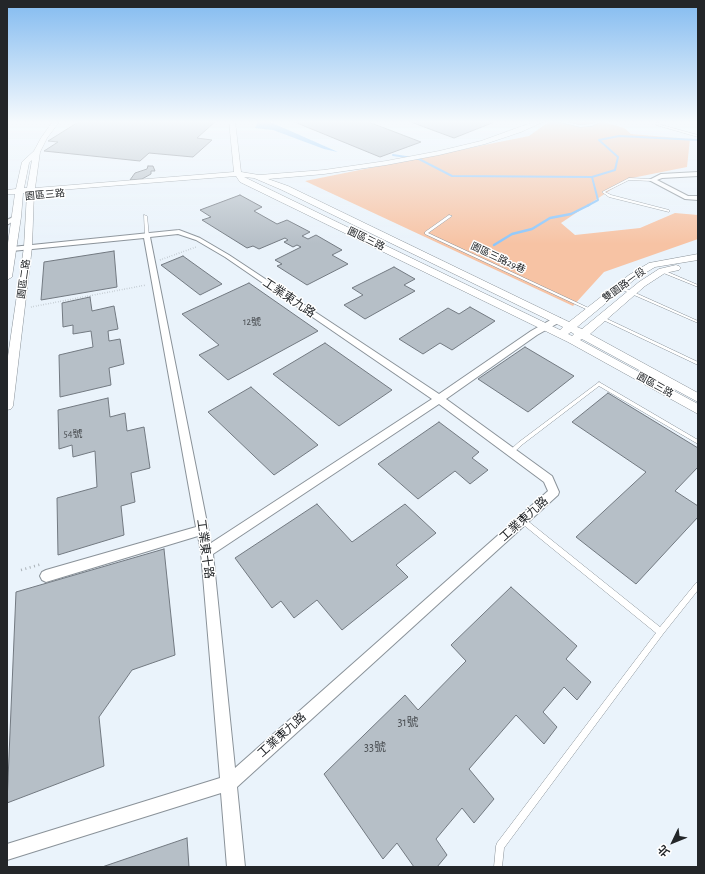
<!DOCTYPE html>
<html>
<head>
<meta charset="utf-8">
<style>
  body { margin:0 }
  #map { position:relative; width:705px; height:874px; overflow:hidden; background:#eaf3fb; font-family:"Alegreya Sans","Noto Sans TC",sans-serif }
  canvas { display:block }
  .frame { position:absolute; inset:0; border:8px solid #232629; pointer-events:none }
  .north { position:absolute; left:653px; top:822px; width:40px; height:40px; -webkit-text-stroke:3px #fff; paint-order:stroke; rotate:227deg; font-size:11px; font-weight:700; line-height:16px; text-align:center; color:#232629 }
  .north::after { content:''; display:block; margin:auto; width:14px; height:18px; background:#232629; clip-path:polygon(50% 0,100% 100%,50% 72%,0 100%) }
</style>
</head>
<body>
<div id="map">
<canvas width="705" height="874"></canvas>
<div class="frame"></div>
<div class="north">北</div>
</div>
<script>
const context = document.querySelector('canvas').getContext('2d');
context.lineJoin = 'round';
function fill(path, color) {
  context.fillStyle = color;
  context.fill(path, 'evenodd');
}
function toPath(rows) {
  const path = new Path2D();
  for (const r of rows) {
    path.moveTo(r[0], r[1]);
    for (let i = 2; i < r.length; i += 2) path.lineTo(r[i], r[i + 1]);
  }
  return path;
}
function strokePath(path, color, width, dash) {
  context.strokeStyle = color;
  context.lineWidth = width;
  context.lineCap = dash ? 'butt' : 'round';
  context.setLineDash(dash || []);
  context.stroke(path);
}
function label(font, color, halo, rows, align = 'center') {
  context.font = font + ' "Alegreya Sans","Noto Sans TC",sans-serif';
  context.lineWidth = 3;
  context.setLineDash([]);
  context.textBaseline = 'middle';
  context.strokeStyle = halo;
  context.fillStyle = color;
  for (const [text, x, y, turn = 0] of rows) {
    context.save();
    context.translate(x, y);
    context.rotate((+turn || 0) * Math.PI / 180);
    context.textAlign = isNaN(turn) ? turn : align;
    if (halo) context.strokeText(text, 0, 0);
    context.fillText(text, 0, 0);
    context.restore();
  }
}
const green = toPath([
  [550,121,601,121,624,128,631,134,690,139,687,167,627,179,561,223,575,235,640,228,675,213,698,215,698,239,604,272,573,306,305,181,529,136]
]);
const water = toPath([
  [258,121,268,121,338,152,324,149,273,130,255,128]
]);
const streamFar1 = toPath([
  [393,155,419,159,452,176,592,177,615,170,618,157,599,140,619,136,698,140],
  [587,206,598,200,592,177]
]);
const stream = toPath([
  [494,245,512,234,532,229,550,218,571,214,589,205]
]);
const building = toPath([
  [80,121,216,121,197,138,212,140,193,157,149,153,140,161,44,151,58,142,48,141,80,121],
  [292,121,366,121,421,142,380,157,292,121],
  [408,121,497,121,454,138,408,121],
  [148,166,153,166,155,171,151,171,151,174,142,179,130,180,135,173,147,169,148,166],
  [240,195,262,207,254,211,277,224,287,220,310,232,302,236,308,239,316,235,342,250,332,255,348,264,307,285,277,266,282,264,275,260,301,247,297,245,293,247,284,242,288,240,285,238,259,249,253,246,247,248,202,220,211,217,200,210,240,195],
  [114,251,117,287,41,300,44,262,114,251],
  [183,256,222,284,200,295,161,265,183,256],
  [394,267,415,279,404,285,415,291,365,319,344,305,363,295,352,288,394,267],
  [249,283,318,331,228,380,199,355,219,345,182,314,249,283],
  [90,297,92,311,114,306,118,329,108,331,109,341,120,339,124,364,109,368,111,385,60,397,59,355,93,347,91,331,73,334,73,325,63,327,62,303,90,297],
  [470,307,495,321,452,350,440,343,423,354,399,339,448,308,459,314,470,307],
  [325,343,392,390,339,426,273,374,325,343],
  [525,347,574,376,528,412,478,379,525,347],
  [251,387,318,445,274,475,208,412,251,387],
  [608,393,698,448,698,467,675,491,698,506,698,517,636,584,576,537,646,472,572,422,608,393],
  [108,398,110,417,125,413,127,431,144,427,150,468,131,473,135,502,121,506,124,535,58,555,57,498,97,487,95,451,73,457,72,445,59,449,58,410,108,398],
  [439,422,479,452,472,458,488,470,470,484,455,471,418,499,378,464,439,422],
  [317,504,352,542,405,504,436,533,396,565,408,577,342,630,317,600,294,618,281,601,272,608,235,558,317,504],
  [164,549,175,655,132,670,99,717,104,766,7,803,16,592,164,549],
  [511,587,577,646,566,659,591,682,577,700,564,687,543,712,557,727,544,744,516,715,469,769,494,799,474,823,462,808,436,839,447,855,437,867,414,867,397,843,383,859,324,774,405,695,418,710,466,661,451,645,511,587],
  [187,838,189,867,102,867,187,838]
]);
const pathFar1 = toPath([
  [160,260,196,247],
  [31,307,146,285]
]);
const path = toPath([
  [21,570,42,564]
]);
const service = toPath([
  [555,121,562,121,580,125,592,124,598,121,602,121,592,126,580,127,555,121],
  [657,121,659,121,658,124,698,135,698,137,656,125,657,121],
  [629,178,652,179,653,180,652,181,629,180,605,192,611,195,669,210,669,212,609,197,602,192,629,178],
  [144,215,147,216,149,236,147,237,145,236,144,215],
  [449,215,452,216,428,233,593,310,591,311,590,311,425,234,425,232,449,215],
  [661,270,663,270,698,285,698,287,661,272,661,270],
  [618,286,620,286,698,321,698,323,618,288,618,286],
  [601,317,603,317,698,362,698,365,601,319,601,317],
  [599,382,698,440,698,444,599,386,523,444,513,453,509,453,508,452,509,451,519,442,599,382],
  [520,518,524,518,660,627,696,583,698,582,698,590,663,634,504,848,502,867,494,867,496,846,497,843,656,633,520,522,519,520,520,518]
]);
const minor = toPath([
  [698,172,698,176,662,178,657,180,688,196,698,196,698,200,685,199,649,180,661,174,698,172],
  [15,216,20,217,7,225,7,220,15,216],
  [179,230,200,238,229,255,439,394,531,331,554,318,560,318,560,322,537,335,446,399,552,476,559,492,558,495,237,787,245,867,227,867,221,793,7,860,7,844,220,778,201,552,198,536,46,582,42,580,40,576,42,572,46,570,196,527,144,238,12,251,9,249,12,247,179,230],
  [178,234,196,240,225,257,432,399,211,543,150,237,178,234],
  [439,404,544,482,548,491,235,768,213,554,439,404]
]);
const tertiary = toPath([
  [53,121,60,121,47,138,40,152,35,188,234,172,229,121,235,121,241,172,259,175,324,170,386,161,439,151,481,141,536,121,545,121,521,132,485,144,439,155,386,165,324,174,268,179,288,186,569,322,629,275,649,263,698,254,698,260,655,267,635,279,577,327,582,329,639,282,659,269,676,265,679,266,681,268,679,270,665,273,645,286,590,334,698,393,698,402,582,339,580,340,698,404,698,414,568,342,240,182,236,176,34,192,32,247,13,406,11,409,7,410,7,363,24,247,27,193,23,193,21,217,12,277,7,280,7,250,15,194,7,194,7,190,16,189,22,162,34,151,41,138,53,121],
  [32,160,27,188,24,188,29,163,32,160],
  [244,177,254,178,282,190,563,327,560,330,244,177],
  [571,332,574,334,572,336,568,334,571,332]
]);
const farStreetnames = [
  ["園區三路",45,195,-5],
  ["園區三路",366,239,26],
  ["園區三路29巷",498,258,25],
  ["園區二路",24,279,-82],
  ["雙園路一段",624,285,-36],
  ["園區三路",655,385,29]
];
const numberNames = [
  ["12號",252,322],
  ["54號",73,434]
];
const streetNames = [
  ["工業東九路",289,298,34],
  ["工業東九路",524,519,-42],
  ["工業東十路",205,549,82],
  ["工業東九路",282,735,-42]
];
const nearNumbernames = [
  ["31號",408,722],
  ["33號",375,747]
];
fill(green, '#f7c3a4');
fill(water, '#8cc6fb');
strokePath(streamFar1, '#8cc6fb', 2);
strokePath(stream, '#8cc6fb', 2.5);
fill(building, '#b6bfc7');
strokePath(building, '#727981', 1);
strokePath(service, '#8a9299', 1);
strokePath(minor, '#8a9299', 2);
strokePath(tertiary, '#8a9299', 1);
strokePath(pathFar1, '#a9b0b6', 1.5, [0.5, 2]);
strokePath(path, '#a9b0b6', 2.5, [1, 3.5]);
fill(service, '#fff');
fill(minor, '#fff');
fill(tertiary, '#fff');
const sky = context.createLinearGradient(0, 0, 0, 244);
sky.addColorStop(0, '#83bbf0');
sky.addColorStop(0.5, '#f6fafd');
sky.addColorStop(1, '#f6fafd00');
context.fillStyle = sky;
context.fillRect(0, 0, 705, 244);
label('10px', '#232629', '#fff', farStreetnames);
label('10px', '#484c50', null, numberNames);
label('12px', '#232629', '#fff', streetNames);
label('12px', '#484c50', null, nearNumbernames);
</script>
</body>
</html>
